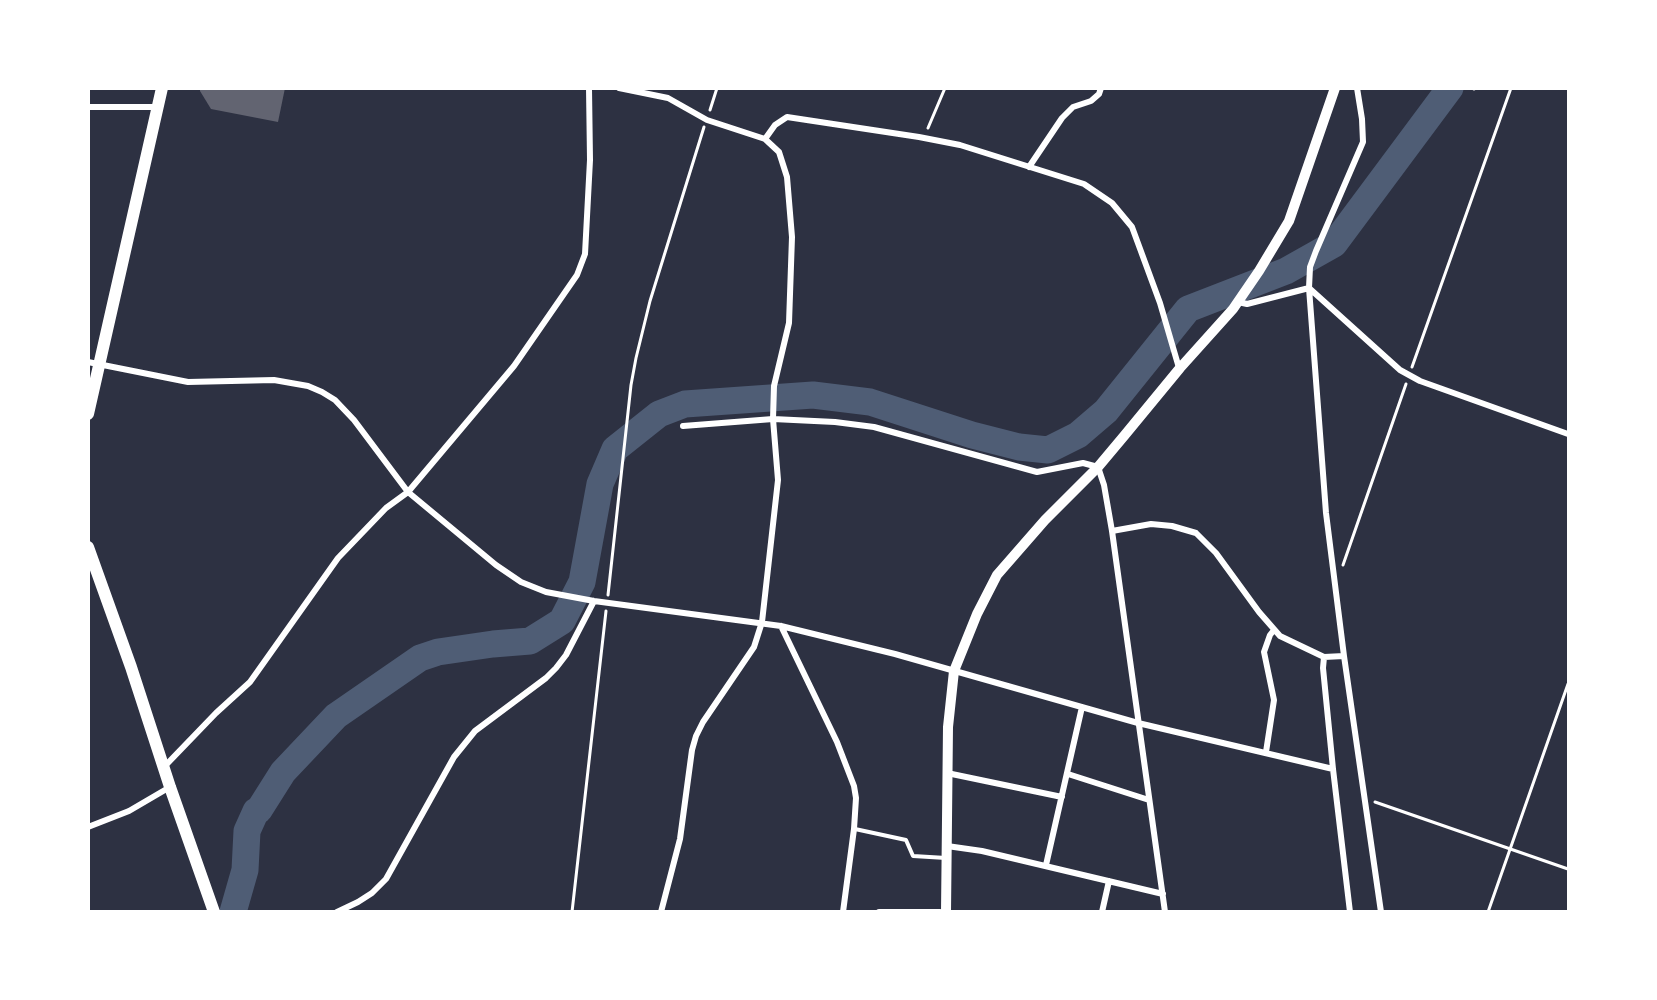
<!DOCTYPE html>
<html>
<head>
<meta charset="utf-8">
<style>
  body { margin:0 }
  #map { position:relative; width:1657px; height:1000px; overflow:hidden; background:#2d3142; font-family:"Open Sans",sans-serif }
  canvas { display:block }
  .frame { position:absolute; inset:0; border:90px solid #fff; pointer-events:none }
</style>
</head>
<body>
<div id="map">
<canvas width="1657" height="1000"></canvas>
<div class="frame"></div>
</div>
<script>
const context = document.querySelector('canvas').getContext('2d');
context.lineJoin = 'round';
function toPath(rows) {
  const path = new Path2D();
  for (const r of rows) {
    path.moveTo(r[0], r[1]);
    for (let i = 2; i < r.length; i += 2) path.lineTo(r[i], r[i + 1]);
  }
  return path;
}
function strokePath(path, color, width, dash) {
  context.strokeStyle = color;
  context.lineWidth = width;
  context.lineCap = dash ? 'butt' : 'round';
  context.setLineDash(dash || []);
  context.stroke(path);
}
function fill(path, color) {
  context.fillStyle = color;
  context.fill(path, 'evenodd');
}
const river = toPath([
  [233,912,245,870,247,831,256,811,259,810,283,772,336,716,420,658,438,652,493,644,530,641,562,621,582,582,600,484,615,449,659,414,685,404,813,395,870,402,972,435,1019,447,1048,450,1078,435,1106,411,1188,309,1286,271,1334,244,1450,88]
]);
const building = toPath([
  [200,88,285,88,278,122,211,109,200,91]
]);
const path = toPath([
  [1474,89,1474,88],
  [710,110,717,88],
  [928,128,945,88],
  [1412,367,1511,88],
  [1343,565,1406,384],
  [608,595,631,385,636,358,650,301,704,127],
  [1375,802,1568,869],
  [572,912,606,611],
  [1488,912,1568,684]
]);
const service = toPath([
  [855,829,906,840,913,856,946,858]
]);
const minor = toPath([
  [619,88,668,98,707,120,765,139,779,152,787,177,792,237,789,323,774,386,773,419,778,480,762,622,754,647,703,722,696,736,692,750,680,839,661,912],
  [1357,88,1362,119,1363,142,1316,251,1310,267,1309,288,1326,513,1344,656,1381,912],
  [88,107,157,107],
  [765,139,775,125,787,117,919,137,960,145,1084,184,1112,203,1132,227,1160,303,1179,368],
  [1029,167,1062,118,1073,107,1091,101,1099,94,1101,88],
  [1238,302,1247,304,1309,288,1400,370,1420,381,1568,434],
  [88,362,188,382,274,380,308,386,322,392,335,400,354,420,408,492,496,565,521,582,546,592,594,601,781,626,895,654,1138,723,1333,769],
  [683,426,773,419,835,422,874,427,1037,472,1083,463,1098,467,1104,485,1112,531,1165,912],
  [1112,531,1151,524,1172,526,1196,533,1216,553,1259,612,1280,636,1324,657,1344,656],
  [781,626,837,742,854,786,856,798,854,829,843,912],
  [1324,657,1323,668,1333,769,1350,912],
  [1266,752,1274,700,1264,652,1270,635,1274,630],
  [164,767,216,713,250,682,338,558,386,508,408,492,514,366,577,275,585,254,590,160,589,88],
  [947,773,1062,797],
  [1068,774,1149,800],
  [88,827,129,811,170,787],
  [947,846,982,851,1163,894],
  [1046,865,1082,707],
  [337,912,358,902,372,893,386,879,454,757,475,731,546,678,556,668,566,655,594,601],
  [879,912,940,912],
  [1102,912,1109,881]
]);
const tertiary = toPath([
  [946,912,948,727,954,671,977,614,997,575,1045,520,1098,467,1124,436,1180,368,1233,309,1259,271,1289,221,1335,88]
]);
const primary = toPath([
  [88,414,162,88],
  [88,547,131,667,170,787,214,912]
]);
strokePath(river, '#4f5d75', 27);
fill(building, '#626471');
strokePath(path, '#fff', 3);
strokePath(service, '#fff', 4);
strokePath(minor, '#fff', 6);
strokePath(tertiary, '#fff', 10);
strokePath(primary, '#fff', 12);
</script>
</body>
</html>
